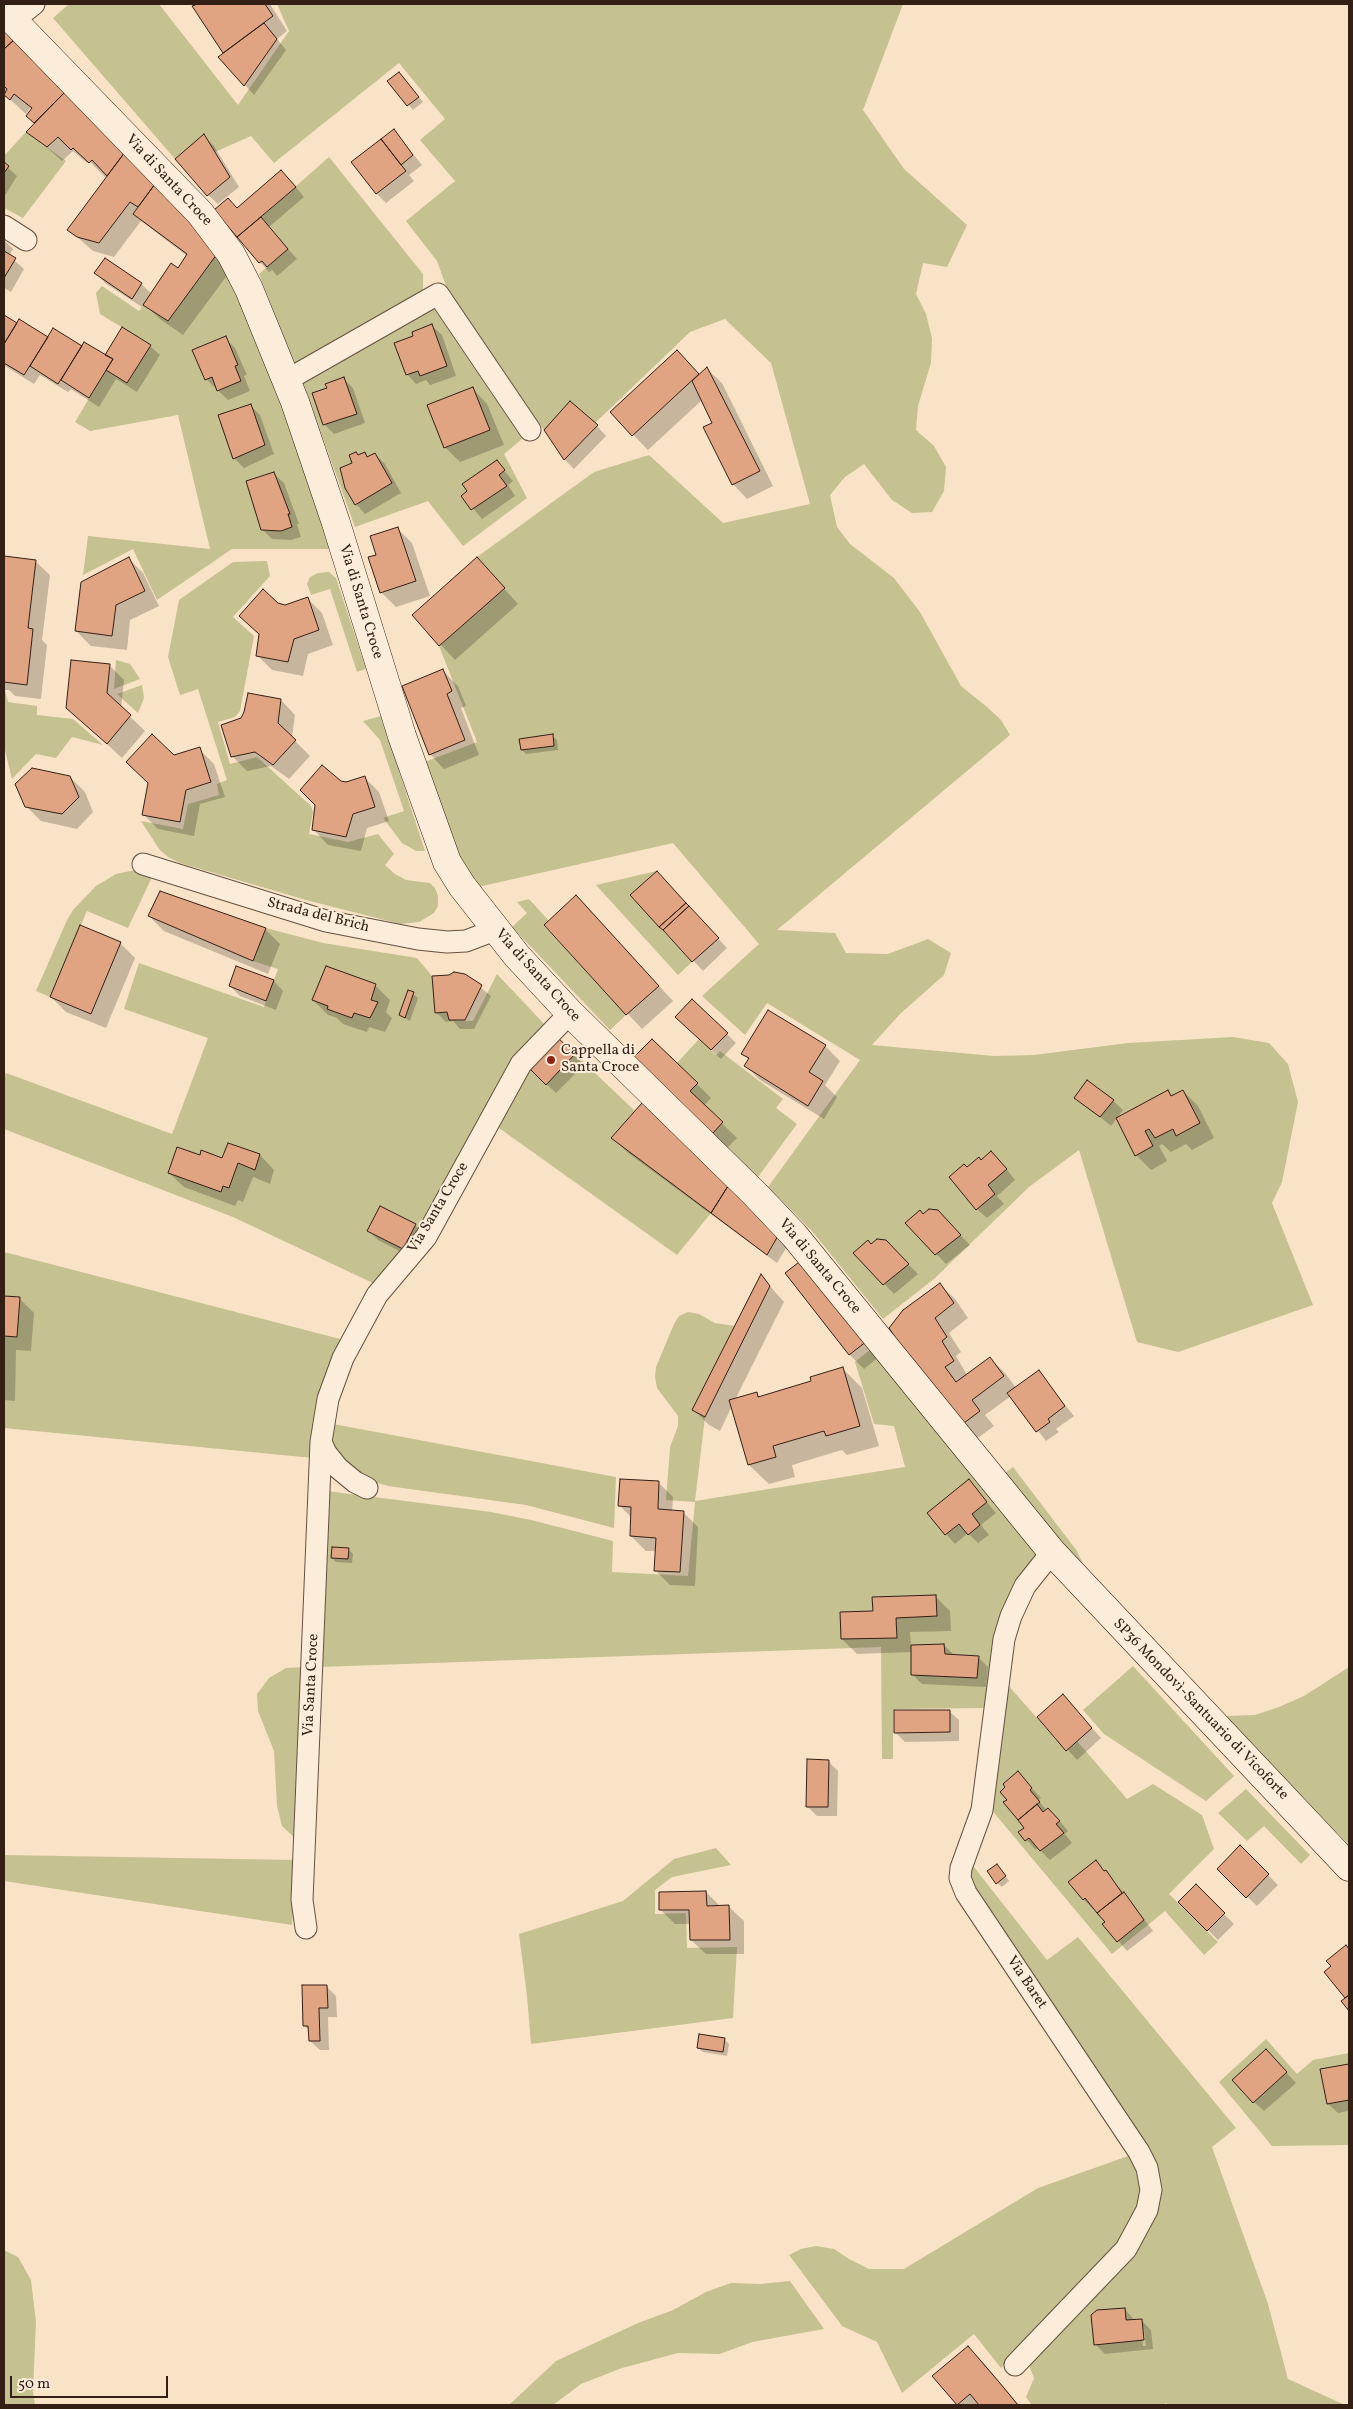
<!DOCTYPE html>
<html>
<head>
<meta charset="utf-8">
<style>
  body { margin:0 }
  #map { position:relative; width:1353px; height:2409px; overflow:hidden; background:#f9e3c6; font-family:Vollkorn,serif }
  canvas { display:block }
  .frame { position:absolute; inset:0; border:5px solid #341f15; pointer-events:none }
  .scale { position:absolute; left:10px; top:2376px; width:158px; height:22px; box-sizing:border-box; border:2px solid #341f15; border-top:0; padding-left:6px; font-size:15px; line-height:18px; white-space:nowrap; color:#341f15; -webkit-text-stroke:4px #fbedda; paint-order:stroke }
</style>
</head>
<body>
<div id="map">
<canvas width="1353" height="2409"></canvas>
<div class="frame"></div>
<div class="scale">50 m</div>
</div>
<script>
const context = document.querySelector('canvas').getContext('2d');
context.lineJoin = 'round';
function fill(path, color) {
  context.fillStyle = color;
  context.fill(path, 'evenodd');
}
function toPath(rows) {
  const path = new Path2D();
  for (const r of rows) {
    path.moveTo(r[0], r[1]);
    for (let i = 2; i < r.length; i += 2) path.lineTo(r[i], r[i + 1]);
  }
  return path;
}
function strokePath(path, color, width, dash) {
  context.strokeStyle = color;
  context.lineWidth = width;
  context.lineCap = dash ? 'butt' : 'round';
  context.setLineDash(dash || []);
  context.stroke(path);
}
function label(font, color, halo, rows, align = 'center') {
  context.font = font + ' Vollkorn,serif';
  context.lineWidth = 4;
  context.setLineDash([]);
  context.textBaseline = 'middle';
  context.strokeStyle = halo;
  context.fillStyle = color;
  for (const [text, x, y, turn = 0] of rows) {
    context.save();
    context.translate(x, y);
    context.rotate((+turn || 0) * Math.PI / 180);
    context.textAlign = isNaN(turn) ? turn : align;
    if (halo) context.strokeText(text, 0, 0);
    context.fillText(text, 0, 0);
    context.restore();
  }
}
const green = toPath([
  [69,4,159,4,238,105,289,31,277,4,903,4,863,110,904,169,967,225,947,267,923,263,916,294,926,314,932,338,931,363,918,406,916,430,934,446,946,467,944,491,932,512,912,513,892,500,864,464,845,477,830,495,837,527,850,544,894,578,920,612,961,686,987,707,1001,720,1010,735,777,930,835,933,846,953,888,954,928,939,951,953,944,975,900,1014,872,1045,994,1056,1034,1055,1128,1043,1233,1037,1269,1043,1288,1064,1298,1102,1282,1182,1272,1203,1313,1305,1178,1352,1137,1342,1079,1150,1029,1187,935,1278,883,1319,812,1231,768,1187,860,1060,767,1003,745,1035,702,996,759,944,673,843,478,887,463,869,422,763,477,742,439,646,504,589,477,557,594,472,649,455,723,523,810,504,771,363,725,319,690,332,595,423,544,430,464,318,447,289,437,261,406,221,455,181,420,140,445,119,399,63,274,163,251,136,215,152,204,135,175,159,53,18],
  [26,132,66,161,23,218,4,208,4,173,8,166,4,162,4,156],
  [329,157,423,274,423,294,296,368,259,274,288,249,261,217],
  [217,254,239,298,283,399,334,549,232,549,157,600,133,549,83,575,88,536,210,549,178,415,90,431,75,422,106,370,127,383,151,345,100,314,96,293,102,286,139,311,143,305,168,321],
  [434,309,522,439,504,454,527,498,463,546,428,501,355,527,302,380],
  [267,561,270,576,233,617,254,636,240,711,235,717,218,722,230,764,257,757,311,806,313,812,309,834,348,842,378,834,394,854,385,865,395,874,406,880,430,883,435,888,438,896,438,906,434,913,419,922,400,924,306,900,180,863,168,857,159,849,141,821,183,829,188,804,219,795,217,784,227,780,198,689,180,695,168,657,179,600,233,562],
  [329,572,336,578,366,669,357,672,330,589,311,595,307,584,310,577,318,573],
  [116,660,130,664,140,679,114,689],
  [142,685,144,698,138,713,117,694],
  [4,687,8,702,37,706,37,715,73,719,103,745,72,737,56,758,36,754,12,779,4,746],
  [381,716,425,851,416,851,402,843,383,818,404,811,380,740,363,721],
  [135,870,153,875,128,928,87,911,50,997,36,991,67,920,73,910,96,886,116,874],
  [657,871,630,895,692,962,678,975,596,885],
  [529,899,549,921,544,926,626,1015,610,1030,512,927,527,913,517,902],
  [266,928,323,943,417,958,432,976,435,1013,447,1012,450,1020,473,1021,497,974,548,1028,422,1232,377,1285,233,1217,4,1129,4,1080,6,1073,172,1134,208,1038,124,1009,139,963,264,1007,278,969,253,961],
  [699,1039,716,1055,720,1051,783,1099,776,1108,797,1124,758,1177,712,1134,723,1122,690,1091,677,1063],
  [575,1054,635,1111,611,1138,711,1213,677,1255,499,1128,445,1225,440,1222,527,1066,546,1084],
  [4,1252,344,1340,313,1458,4,1428],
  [688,1312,699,1314,715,1323,735,1326,692,1410,705,1417,695,1501,905,1467,894,1426,874,1424,855,1362,872,1348,1037,1552,1013,1586,1000,1617,985,1708,893,1709,893,1759,882,1759,881,1647,320,1667,327,1491,491,1512,531,1520,613,1541,612,1572,688,1576,695,1502,666,1500,670,1447,678,1426,678,1416,657,1388,655,1377,656,1367,674,1324,679,1316],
  [328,1423,616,1477,614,1528,526,1505,388,1486,367,1480,359,1476,331,1444],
  [1013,1467,1077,1551,1082,1562,1082,1566,1001,1476],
  [1133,1666,1234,1776,1206,1801,1104,1734,1083,1710],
  [306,1667,298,1841,282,1826,277,1806,274,1751,258,1711,257,1694,269,1678,286,1668],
  [1349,1667,1349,1845,1225,1716,1255,1715,1279,1707,1304,1696],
  [1007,1684,1066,1751,1077,1741,1127,1799,1153,1784,1202,1815,1214,1849,1169,1894,1218,1942,1204,1955,1165,1911,1112,1954,990,1808],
  [1246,1789,1310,1855,1301,1864,1264,1826,1247,1841,1218,1813],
  [716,1848,731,1865,672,1877,655,1890,655,1914,686,1913,687,1948,737,1947,733,2018,531,2044,527,1996,519,1934,623,1901,674,1859],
  [4,1855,296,1860,292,1925,4,1881],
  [970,1862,1047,1960,1078,1937,1236,2128,1212,2147,1268,2304,1288,2379,1345,2405,1168,2405,1166,2403,1163,2405,1032,2405,1026,2397,1034,2378,1028,2363,1111,2278,1157,2188,973,1896,966,1870],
  [1266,2039,1297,2074,1313,2060,1349,2053,1349,2145,1272,2146,1219,2082],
  [1134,2154,1146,2192,1109,2258,1001,2368,974,2334,902,2393,877,2342,842,2326,789,2255,801,2249,816,2246,834,2249,849,2259,869,2269,904,2269,1038,2188],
  [4,2250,18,2257,31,2280,36,2322,33,2391,35,2405,4,2405],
  [790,2281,824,2329,752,2342,720,2354,678,2353,622,2368,581,2384,553,2405,509,2405,556,2361,638,2323,673,2310,706,2292,731,2283,760,2284]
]);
const shadow = toPath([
  [200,4,270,4,287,31,277,39,286,50,254,95,220,57,224,53,194,6],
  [4,26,170,200,231,270,183,335,160,319,144,304,142,307,105,283,96,273,105,259,141,284,152,294,178,270,187,256,141,221,114,257,93,251,68,229,111,173,105,177,89,161,87,163,73,151,62,161,28,131,35,124,27,116,32,110,30,108,26,114,4,94,6,91,4,89],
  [403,78,423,102,413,110,389,81],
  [394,131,422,165,409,175,414,181,386,203,377,194],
  [204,136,214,146,239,187,218,204,208,195],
  [4,164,17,176,4,197],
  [291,181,304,197,269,227,297,259,277,276,272,270,269,272,260,262,216,211,237,209],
  [4,240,13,249,9,256,24,269,11,292,4,288],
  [4,316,48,339,82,347,105,357,150,346,160,355,137,392,116,379,99,407,71,389,68,392,40,375,34,384,5,366,4,369],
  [432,326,442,335,456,376,430,385,426,380,416,384,407,374,415,337],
  [225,338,235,348,247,375,244,376,250,391,228,400,206,379],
  [691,366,700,375,707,369,722,383,773,486,747,499,733,484,713,423,702,400,648,450,611,412],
  [343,378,353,388,365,423,334,434,324,424,328,389],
  [473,389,487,404,504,445,460,462,445,447],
  [251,406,260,415,274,454,244,468,234,458],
  [597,426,606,436,574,469,565,460,546,430],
  [364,454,368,457,375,454,385,464,401,493,365,514,356,504,354,463,358,456],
  [497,462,513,481,508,485,515,496,482,519,463,496],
  [274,474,284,483,299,524,297,524,301,537,291,540,272,539,263,530],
  [397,528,412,543,430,596,396,607,381,592,378,556],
  [4,557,35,561,50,575,42,640,47,645,41,699,15,696,9,690,4,690],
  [128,558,143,573,159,606,130,620,127,650,91,646,76,631],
  [491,574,518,604,455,660,413,615],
  [307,598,322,613,333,645,308,654,303,676,272,670,257,655,278,604,285,606],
  [109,665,124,680,121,708,145,731,122,758,83,722],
  [443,671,458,686,466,706,461,708,479,755,444,769,430,754],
  [281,700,295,715,292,738,310,756,289,779,271,766,247,771,232,756],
  [552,736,557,740,558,750,526,754,522,750],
  [199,749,214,764,225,797,200,804,194,836,158,829,143,814,149,783,174,757],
  [70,777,85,792,93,812,77,829,41,821,26,806],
  [364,777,379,792,389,821,367,828,361,851,328,845,314,830,339,781,346,784],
  [632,895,694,913,727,948,703,971],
  [591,912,673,1001,642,1029,545,925],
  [149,916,265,929,280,944,268,974,164,931],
  [120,943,135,958,106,1028,66,1012,51,997],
  [465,975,491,996,474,1029,460,1029,453,1021,446,1022,437,1013],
  [274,981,283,991,276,1010,240,996,230,986],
  [375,985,390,1000,386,1012,392,1018,385,1032,369,1027,367,1032,343,1024,337,1018,328,1015,313,1000],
  [413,994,418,998,410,1021,400,1015],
  [769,1011,825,1046,840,1061,825,1085,837,1097,824,1119,760,1080,746,1066,749,1060,742,1053],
  [686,1026,727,1034,736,1043,721,1059],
  [556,1037,584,1065,556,1093,528,1066],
  [635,1058,697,1084,711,1098,704,1106,737,1138,727,1148],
  [1183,1091,1198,1106,1214,1138,1192,1150,1186,1144,1171,1152,1162,1144,1159,1146,1167,1161,1151,1170,1136,1155,1117,1119,1168,1092,1173,1097],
  [1076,1097,1113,1101,1123,1110,1111,1126],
  [642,1105,788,1245,777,1263,628,1153,613,1138],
  [229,1144,260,1155,274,1170,270,1184,253,1177,243,1202,238,1200,235,1206,184,1187,169,1173,200,1157,223,1160],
  [981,1161,1001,1162,1015,1180,997,1196,1004,1204,987,1218,977,1209,967,1169],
  [381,1207,415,1225,425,1235,413,1258,378,1240,369,1231],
  [923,1215,947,1221,970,1245,946,1264,907,1223],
  [885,1241,918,1274,894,1294,855,1253],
  [787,1274,880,1356,864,1369,849,1354],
  [761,1276,784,1302,735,1400,757,1394,760,1397,813,1382,843,1369,862,1388,879,1446,847,1455,842,1450,792,1465,795,1477,769,1484,749,1465,732,1406,720,1431,709,1425,694,1410],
  [940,1285,955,1299,968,1318,949,1333,961,1352,956,1356,967,1375,990,1358,1005,1373,1016,1388,1038,1372,1074,1416,1056,1429,1059,1432,1046,1441,1011,1396,985,1415,994,1426,975,1440,890,1328],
  [4,1297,19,1298,34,1313,31,1351,16,1350,15,1401,4,1400],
  [969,1481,996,1513,981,1525,989,1535,978,1543,968,1533,955,1544,946,1534],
  [658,1482,673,1497,672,1512,683,1512,698,1527,695,1586,670,1585,655,1570,656,1551,646,1551,631,1536,632,1518,620,1506],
  [348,1549,353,1554,352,1563,336,1562,332,1558],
  [936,1597,950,1611,951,1631,910,1632,911,1646,944,1645,954,1655,978,1657,988,1667,986,1687,922,1684,912,1674,912,1652,857,1654,842,1639,874,1613],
  [1072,1706,1101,1738,1077,1760,1038,1717],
  [949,1711,959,1720,959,1741,905,1742,895,1732],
  [828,1761,838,1771,837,1816,817,1816,807,1806],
  [1018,1773,1041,1798,1038,1800,1047,1811,1058,1819,1068,1831,1065,1834,1072,1843,1050,1860,1038,1848,1036,1850,1020,1833,1026,1828,1008,1800],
  [1240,1847,1278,1885,1257,1906,1218,1869],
  [1096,1862,1125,1894,1153,1931,1127,1951,1104,1924,1106,1922,1095,1908,1093,1909,1084,1900,1070,1882],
  [1001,1870,1009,1881,1002,1887,997,1883],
  [1196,1886,1234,1924,1218,1940,1180,1902],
  [706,1892,721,1907,729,1907,744,1921,744,1954,706,1954,691,1940,691,1924,675,1924,660,1909],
  [1345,1946,1349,1950,1349,2009,1343,2001,1347,1998,1333,1967],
  [326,1986,336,1996,337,2017,328,2017,329,2050,320,2050,310,2041,310,2031,304,2026],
  [724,2039,729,2044,727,2056,703,2052,698,2048],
  [1275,2060,1296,2083,1264,2111,1254,2102],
  [1349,2065,1349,2111,1338,2113,1328,2104,1322,2070],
  [1125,2309,1135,2321,1141,2320,1151,2330,1153,2349,1105,2354,1095,2344],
  [1141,2329,1144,2329,1146,2346,1143,2346],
  [968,2347,983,2362,1019,2405,959,2405,934,2376]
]);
const building = toPath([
  [198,4,265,4,273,16,223,53,192,6,198,4],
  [264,23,277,39,244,86,218,57,264,23],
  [4,25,15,39,4,49,4,25],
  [15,39,65,92,34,123,26,116,32,108,14,94,10,100,4,95,7,89,4,86,4,49,15,39],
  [399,72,419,97,407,106,387,81,399,72],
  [65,92,125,152,107,176,92,160,89,163,73,148,71,150,58,137,47,147,26,132,65,92],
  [394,129,413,155,401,165,381,139,394,129],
  [204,134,230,177,207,196,175,159,204,134],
  [381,139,406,171,376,194,351,162,381,139],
  [125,152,155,184,138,207,130,202,99,243,77,237,67,230,125,152],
  [4,162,9,166,4,173,4,162],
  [281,170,296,187,237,237,214,210,228,198,237,208,281,170],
  [155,184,211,244,217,254,168,321,143,305,171,263,178,268,187,254,133,214,155,184],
  [261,217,288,249,267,267,262,261,259,263,237,237,261,217],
  [4,251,16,258,4,278,4,251],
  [105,258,142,283,132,299,94,273,105,258],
  [4,315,17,323,4,344,4,315],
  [19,319,48,337,24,375,4,363,4,344,19,319],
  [432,324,447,366,420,376,418,371,406,375,394,343,413,336,412,332,432,324],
  [122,327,151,345,127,383,106,370,113,359,105,355,122,327],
  [53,328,82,346,58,384,30,366,53,328],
  [226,336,238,365,235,366,241,381,217,391,212,377,205,380,192,350,226,336],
  [84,342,113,359,89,398,61,380,84,342],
  [677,350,699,374,632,436,610,412,677,350],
  [707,367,760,471,732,485,703,427,712,423,692,381,707,367],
  [344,377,357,414,323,425,312,393,327,388,325,384,344,377],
  [473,387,490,430,444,448,427,405,473,387],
  [570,401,598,425,564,460,544,430,570,401],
  [251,404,265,445,233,459,218,415,251,404],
  [356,452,358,455,365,452,367,457,375,453,392,483,355,505,345,488,340,468,352,463,349,455,356,452],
  [497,460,505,470,499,475,507,486,471,510,461,496,467,491,462,484,497,460],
  [274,472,290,514,288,514,292,527,281,531,261,530,246,481,274,472],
  [398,527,416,581,380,593,368,557,376,555,370,536,398,527],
  [4,556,36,560,28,628,33,629,27,685,4,682,4,556],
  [129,557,145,591,116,605,112,636,75,631,81,582,129,557],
  [477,557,505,588,439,646,412,615,477,557],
  [263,589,278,603,285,605,308,597,319,630,294,639,288,662,256,656,259,634,239,616,263,589],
  [71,660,110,664,107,693,131,715,107,744,66,708,71,660],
  [443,669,452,691,447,694,465,740,429,755,402,686,443,669],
  [248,693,281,699,278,723,296,740,273,765,255,752,231,757,221,725,241,718,244,712,248,693],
  [152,734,174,755,200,747,211,782,186,790,180,822,142,815,148,783,126,762,152,734],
  [553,734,554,746,521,750,519,739,553,734],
  [322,765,341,781,346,782,365,776,375,807,353,814,346,837,312,830,315,805,300,790,322,765],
  [32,768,70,776,79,797,62,814,25,807,15,784,32,768],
  [657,871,686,903,659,927,630,895,657,871],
  [160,891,266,928,253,961,148,916,160,891],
  [576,895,659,986,626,1015,544,925,576,895],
  [686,903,689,906,663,930,659,927,686,903],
  [689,906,719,938,692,962,663,930,689,906],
  [80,925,121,942,91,1014,50,997,80,925],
  [236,966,274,980,266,1001,229,986,236,966],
  [326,966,376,984,371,1000,378,1002,370,1018,354,1013,352,1018,327,1009,328,1006,312,1000,326,966],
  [454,972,465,974,482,985,465,1020,449,1020,447,1012,435,1013,432,976,449,975,454,972],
  [408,990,414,992,405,1018,399,1015,408,990],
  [692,999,728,1033,711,1050,675,1017,692,999],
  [768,1010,826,1045,809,1072,823,1081,808,1106,744,1066,749,1058,741,1054,768,1010],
  [556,1036,575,1054,546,1085,527,1066,556,1036],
  [652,1039,698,1083,690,1091,723,1122,712,1134,633,1058,652,1039],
  [1087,1080,1114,1100,1100,1117,1074,1098,1087,1080],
  [1168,1090,1171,1096,1183,1090,1200,1123,1176,1136,1173,1129,1155,1138,1149,1129,1145,1131,1153,1146,1135,1156,1116,1118,1168,1090],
  [642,1103,728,1186,711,1213,611,1138,642,1103],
  [228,1143,260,1154,255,1170,238,1163,229,1188,223,1186,221,1192,168,1173,177,1147,200,1155,201,1150,222,1158,228,1143],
  [991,1151,1007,1169,988,1185,995,1194,976,1210,949,1177,964,1164,967,1167,979,1157,981,1160,991,1151],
  [728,1186,779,1234,767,1255,711,1213,728,1186],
  [380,1206,416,1224,403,1249,367,1231,380,1206],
  [929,1209,938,1210,961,1235,935,1255,905,1223,920,1210,923,1214,929,1209],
  [877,1239,886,1240,909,1264,883,1285,853,1253,868,1240,871,1244,877,1239],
  [803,1259,867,1341,849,1355,785,1273,803,1259],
  [761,1274,770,1286,705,1417,692,1410,761,1274],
  [940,1283,954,1303,935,1318,947,1337,942,1341,954,1361,945,1367,956,1382,990,1357,1004,1376,972,1400,980,1411,960,1426,926,1384,889,1328,903,1310,940,1283],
  [4,1296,20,1297,17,1337,4,1336,4,1296],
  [843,1367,860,1426,826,1436,824,1431,773,1446,776,1457,748,1465,729,1400,757,1392,758,1397,811,1381,810,1377,843,1367],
  [1039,1370,1065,1406,1048,1419,1050,1422,1036,1432,1007,1393,1039,1370],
  [620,1479,659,1481,658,1509,684,1511,680,1572,654,1571,656,1538,630,1536,631,1507,618,1506,620,1479],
  [969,1479,987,1502,972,1514,980,1525,968,1535,959,1524,945,1535,927,1513,969,1479],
  [332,1547,349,1548,348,1559,331,1558,332,1547],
  [936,1595,937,1616,896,1618,897,1638,841,1639,840,1612,873,1611,872,1597,936,1595],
  [944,1644,945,1654,979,1656,977,1678,911,1675,911,1645,944,1644],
  [1063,1694,1092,1728,1066,1751,1037,1717,1063,1694],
  [894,1710,950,1710,950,1732,894,1733,894,1710],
  [807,1759,829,1760,828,1807,806,1807,807,1759],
  [1018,1771,1032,1788,1030,1790,1040,1802,1018,1820,1003,1802,1007,1800,1000,1792,1005,1787,1003,1784,1018,1771],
  [1037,1804,1043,1812,1048,1808,1060,1821,1056,1824,1064,1833,1040,1851,1029,1838,1025,1841,1018,1832,1024,1828,1018,1820,1037,1804],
  [1240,1845,1269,1874,1246,1898,1217,1869,1240,1845],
  [1096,1860,1104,1871,1106,1870,1122,1893,1097,1913,1085,1898,1083,1900,1068,1882,1096,1860],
  [997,1864,1006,1876,996,1884,987,1871,997,1864],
  [1196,1884,1225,1913,1207,1931,1178,1902,1196,1884],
  [706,1891,707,1906,729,1905,730,1940,690,1940,689,1910,659,1910,659,1892,706,1891],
  [1124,1892,1144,1920,1117,1942,1102,1924,1105,1922,1097,1913,1124,1892],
  [1346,1945,1349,1949,1349,1995,1345,1998,1324,1972,1331,1966,1326,1961,1346,1945],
  [302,1985,327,1985,328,2008,319,2008,320,2041,309,2041,308,2026,303,2026,302,1985],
  [1349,1995,1349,2011,1341,2001,1349,1995],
  [699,2034,725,2038,723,2052,697,2048,699,2034],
  [1266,2049,1287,2072,1253,2103,1232,2080,1266,2049],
  [1349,2064,1349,2100,1327,2104,1320,2069,1349,2064],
  [1125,2308,1126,2320,1142,2319,1144,2340,1094,2345,1091,2315,1097,2310,1125,2308],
  [968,2346,999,2382,1018,2405,979,2405,970,2394,957,2405,932,2376,968,2346]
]);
const street = toPath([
  [14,20,34,4],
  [4,226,26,240],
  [287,380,438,294,530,430],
  [143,864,326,921,418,939,447,942,466,941,495,930],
  [367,1488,355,1482,338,1468,326,1453,321,1442,328,1399,343,1358,377,1295,426,1237,521,1064,570,1013],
  [306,1928,302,1900,321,1442],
  [1015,2365,1126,2249,1147,2210,1151,2190,1147,2168,1139,2152,966,1893,960,1878,961,1868,982,1810,1004,1639,1011,1616,1025,1586,1052,1552]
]);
const secondary = toPath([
  [4,11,200,213,231,254,249,289,295,402,336,523,402,736,447,862,462,886,517,956,570,1013,755,1194,794,1235,1052,1552,1349,1867]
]);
const markers = [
  [551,1060,5,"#8f2418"]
];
const streetNames = [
  ["Via di Santa Croce",168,181,47],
  ["Via di Santa Croce",360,602,73],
  ["Strada del Brich",318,916,14],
  ["Via di Santa Croce",537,976,48],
  ["Via Santa Croce",439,1208,-59],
  ["Via di Santa Croce",819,1267,50],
  ["Via Santa Croce",312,1685,-87],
  ["SP36 Mondovì-Santuario di Vicoforte",1200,1710,46],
  ["Via Baret",1026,1983,56]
];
const poiNames = [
  ["Cappella di",561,1051],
  ["Santa Croce",561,1068]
];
fill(green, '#c6c190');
fill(shadow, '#0003');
fill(building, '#e0a483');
strokePath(building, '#341f15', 1);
strokePath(street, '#655041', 23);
strokePath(secondary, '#341f15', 29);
strokePath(street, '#fbedda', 21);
strokePath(secondary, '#fbedda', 28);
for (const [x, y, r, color] of markers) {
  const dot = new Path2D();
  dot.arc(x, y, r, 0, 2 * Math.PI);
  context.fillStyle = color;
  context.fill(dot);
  strokePath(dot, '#fbedda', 2);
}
label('15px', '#341f15', '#fbedda', streetNames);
label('15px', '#341f15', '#fbedda', poiNames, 'left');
</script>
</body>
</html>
